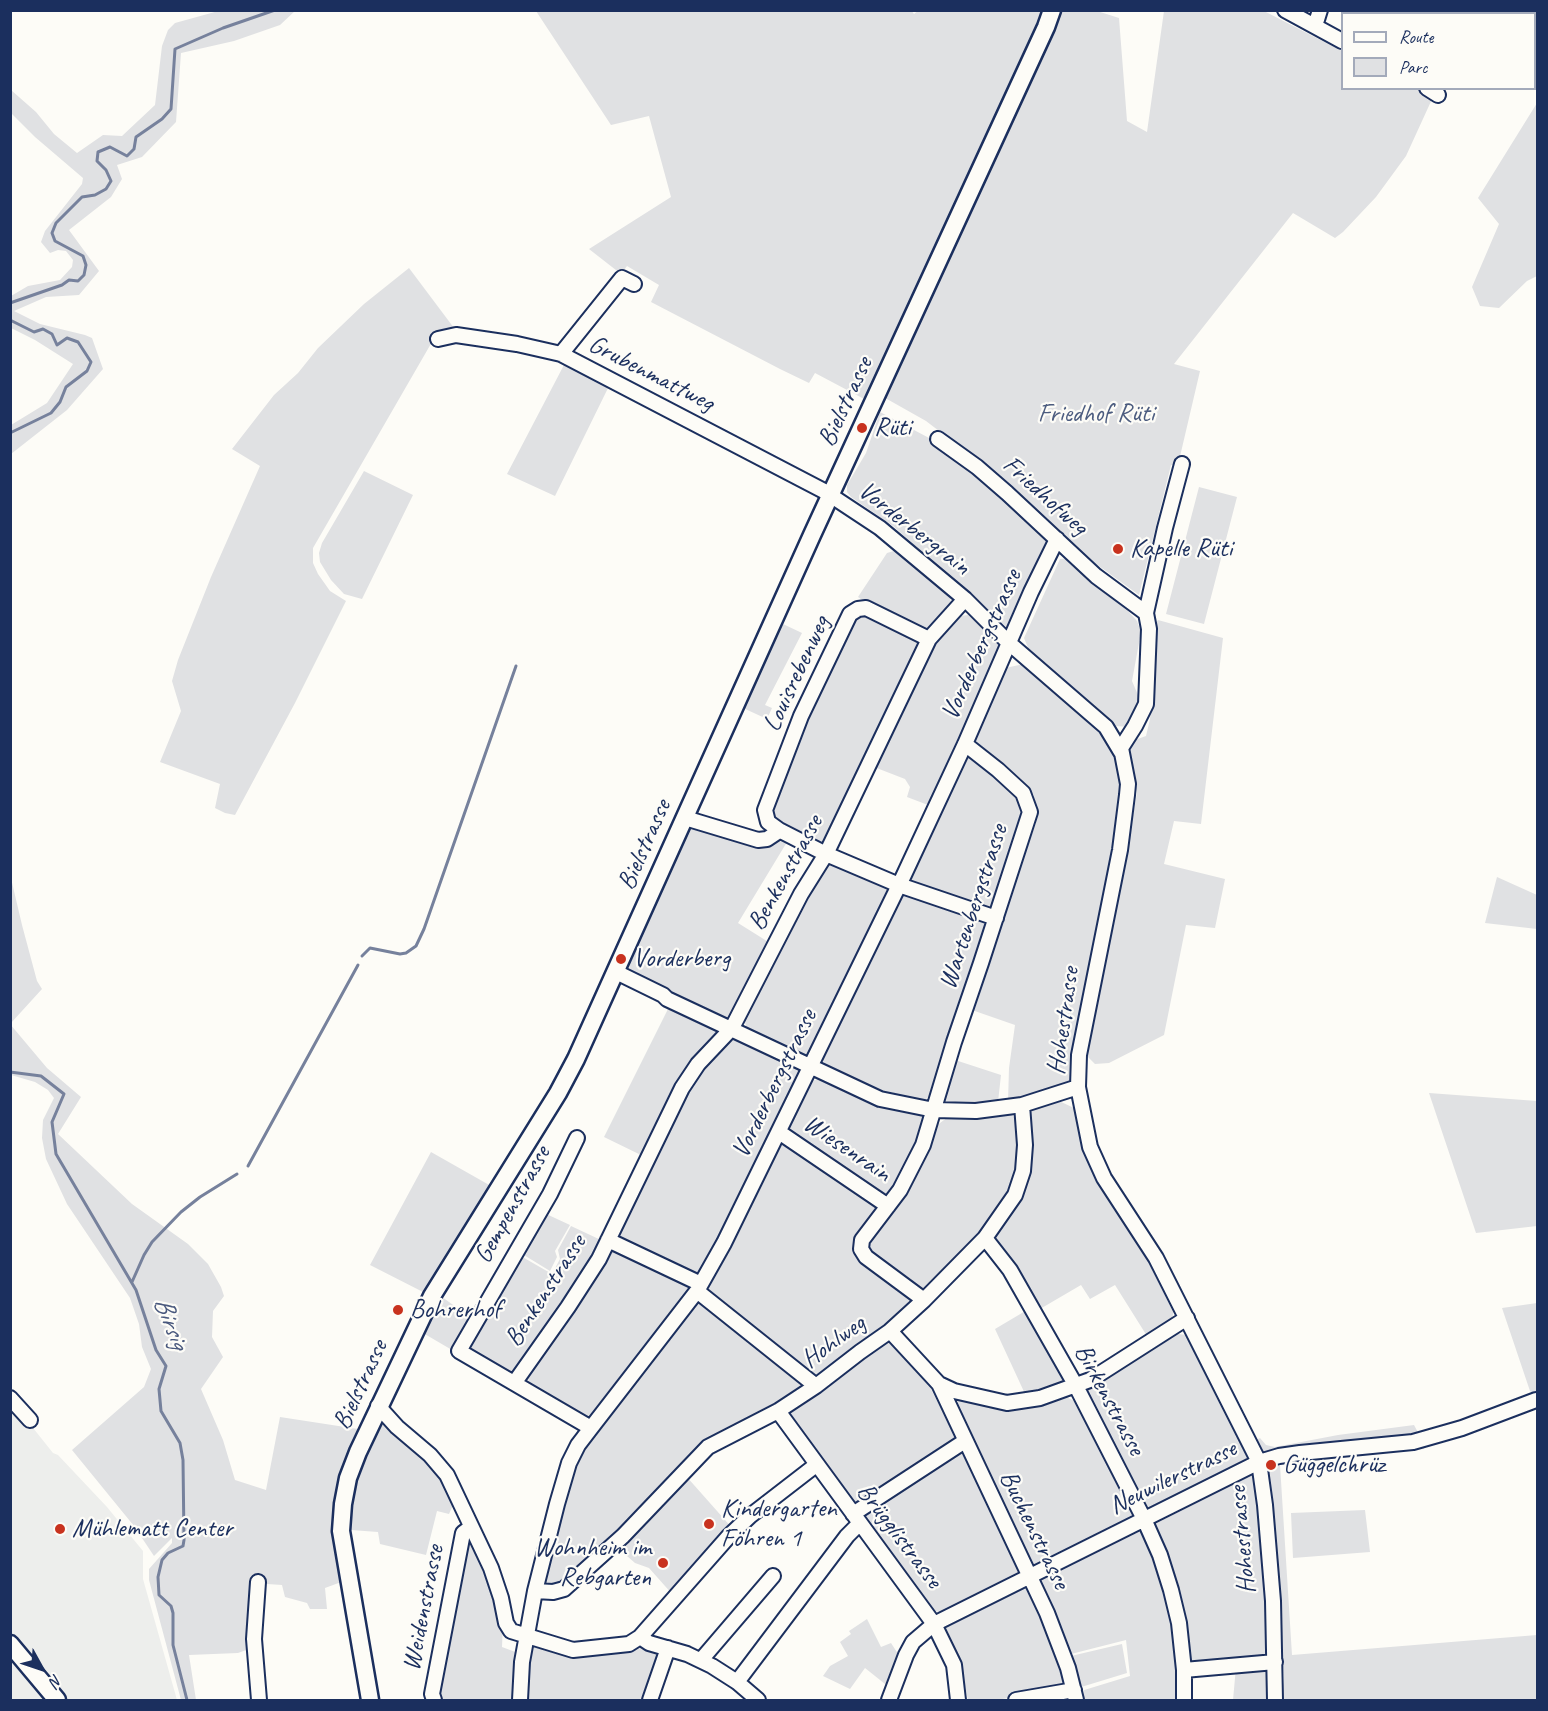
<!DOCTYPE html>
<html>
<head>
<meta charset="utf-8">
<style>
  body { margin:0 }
  #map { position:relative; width:1548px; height:1711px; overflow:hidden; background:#fdfcf7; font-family:Caveat,sans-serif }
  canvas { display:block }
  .frame { position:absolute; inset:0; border:12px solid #1b2f5e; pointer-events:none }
  .legend { position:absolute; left:1341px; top:12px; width:195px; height:78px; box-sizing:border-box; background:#fdfcf7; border:2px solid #a3aaba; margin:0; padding:8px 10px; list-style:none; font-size:18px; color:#1b2f5e }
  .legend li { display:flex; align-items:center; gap:12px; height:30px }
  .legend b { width:30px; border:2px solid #a3aaba }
  .north { position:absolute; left:12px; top:1639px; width:60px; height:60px; -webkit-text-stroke:4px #fdfcf7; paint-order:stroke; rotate:130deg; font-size:16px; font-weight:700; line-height:24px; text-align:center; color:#1b2f5e }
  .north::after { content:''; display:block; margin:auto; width:21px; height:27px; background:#1b2f5e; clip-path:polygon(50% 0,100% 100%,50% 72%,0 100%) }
</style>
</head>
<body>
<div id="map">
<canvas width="1548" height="1711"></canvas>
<div class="frame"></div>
<ul class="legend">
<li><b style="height:8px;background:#fdfcf7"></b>Route</li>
<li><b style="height:16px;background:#e0e1e3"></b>Parc</li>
</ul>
<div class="north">N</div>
</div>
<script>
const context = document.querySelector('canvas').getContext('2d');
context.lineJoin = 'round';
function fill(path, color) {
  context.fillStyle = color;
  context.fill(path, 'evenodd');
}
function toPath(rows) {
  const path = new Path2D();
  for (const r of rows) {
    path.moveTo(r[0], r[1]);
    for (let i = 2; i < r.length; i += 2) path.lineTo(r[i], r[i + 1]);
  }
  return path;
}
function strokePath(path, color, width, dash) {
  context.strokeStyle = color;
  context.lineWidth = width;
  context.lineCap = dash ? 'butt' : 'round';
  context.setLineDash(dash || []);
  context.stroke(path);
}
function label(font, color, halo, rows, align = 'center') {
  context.font = font + ' Caveat,sans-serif';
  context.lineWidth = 4.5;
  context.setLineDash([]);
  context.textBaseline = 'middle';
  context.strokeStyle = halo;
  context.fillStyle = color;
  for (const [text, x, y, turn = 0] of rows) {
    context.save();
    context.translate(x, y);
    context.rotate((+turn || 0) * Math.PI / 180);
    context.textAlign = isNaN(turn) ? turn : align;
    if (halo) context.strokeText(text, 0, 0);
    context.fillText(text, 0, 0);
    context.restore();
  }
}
const built = toPath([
  [10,1399,53,1453,58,1455,107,1507,143,1551,143,1579,177,1700,11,1700]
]);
const green = toPath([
  [222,10,295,11,280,25,234,41,181,53,176,122,142,157,117,165,122,179,111,197,69,230,99,271,79,295,46,297,14,311,40,324,85,335,92,338,103,369,67,410,11,454,11,425,47,403,73,364,35,340,11,328,11,296,28,286,60,280,72,267,73,260,66,251,58,250,50,253,41,242,45,231,82,184,83,178,35,137,11,113,11,90,36,112,54,134,77,153,103,135,122,136,155,105,162,46,168,30,175,23],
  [911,10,914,14,919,10,1097,11,1119,18,1127,121,1147,132,1164,11,1264,11,1342,51,1342,88,1416,89,1433,97,1406,156,1376,197,1343,232,1335,238,1293,213,1174,364,1200,371,1178,465,1171,465,1139,595,1092,561,990,470,926,421,871,390,866,400,815,373,809,383,780,369,651,302,659,285,627,266,621,274,589,249,671,197,649,116,611,125,536,11],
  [1537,103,1537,276,1527,281,1499,308,1480,306,1472,287,1499,224,1478,198],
  [409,268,457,332,436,335,313,548,313,563,318,574,330,591,346,601,295,703,235,815,225,813,215,808,220,784,160,762,181,711,172,681,178,660,211,577,260,466,232,449,274,395,298,373,318,348,364,304],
  [565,363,610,384,555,496,507,474],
  [880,412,931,439,990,485,1053,540,1010,630,893,526,851,497,847,492,847,485,866,453],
  [364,471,413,495,362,599,344,594,331,580,320,562,319,553,322,543],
  [1199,487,1237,497,1204,624,1166,614],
  [897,550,949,595,951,602,948,610,933,628,925,630,914,628,877,606,867,603,858,597,887,553],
  [1070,558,1118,600,1137,621,1141,632,1132,681,1141,702,1130,727,1115,726,1029,650,1024,638,1060,559],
  [864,614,873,615,920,643,828,838,819,843,778,824,772,817,770,805,801,724,850,620],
  [968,615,998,642,998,659,928,805,907,797,910,787,905,779,874,767,912,682,944,628,953,617],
  [1158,620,1223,638,1201,824,1174,821,1164,864,1225,879,1215,928,1186,925,1164,1035,1109,1063,1095,1064,1088,1057,1089,1041,1124,865,1137,793,1130,760,1126,751,1132,741,1146,736,1150,719,1155,625],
  [783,624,802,633,765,705,772,708,767,719,743,708],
  [1024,664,1115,748,1122,786,1118,834,1073,1085,1008,1102,1009,1068,1015,1025,969,1009,1036,823,1034,795,978,748,974,733,1005,668],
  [973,755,1019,796,1026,809,994,914,909,882,909,875,963,759],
  [692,823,764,848,778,839,787,837,787,842,738,923,770,943,731,1023,631,973,629,966],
  [829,858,891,886,811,1052,801,1057,747,1029,744,1019,753,997],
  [10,874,22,925,37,981,42,989,11,1023],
  [1497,877,1537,895,1537,929,1485,923],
  [907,890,990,920,934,1091,924,1101,900,1103,828,1068,820,1057,898,895],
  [669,1007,722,1030,645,1157,604,1137],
  [10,1024,47,1068,81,1097,58,1134,132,1204,188,1244,208,1264,221,1287,224,1296,213,1311,212,1337,223,1357,201,1389,223,1440,235,1480,266,1490,280,1417,358,1429,344,1470,344,1581,325,1588,327,1609,310,1609,307,1603,285,1597,282,1585,252,1583,249,1649,238,1653,189,1655,196,1700,181,1700,149,1580,149,1569,172,1543,172,1538,154,1556,134,1526,72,1450,144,1387,151,1369,142,1347,139,1324,130,1298,67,1204,46,1159,42,1138,43,1120,54,1098,48,1090,35,1082,11,1075],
  [739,1038,805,1071,701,1280,614,1240,690,1081,721,1046],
  [952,1059,1001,1075,998,1102,949,1105,945,1101,943,1094],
  [818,1079,875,1104,920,1114,927,1125,902,1179,884,1200,790,1135,788,1125,808,1082],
  [1429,1093,1537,1101,1537,1226,1476,1233],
  [1057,1100,1074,1108,1090,1158,1131,1227,1175,1308,1171,1321,1147,1336,1115,1285,1090,1299,1081,1285,1040,1309,991,1239,1029,1176,1028,1123,1032,1109],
  [1010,1113,1021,1124,1016,1183,987,1228,927,1288,919,1288,869,1254,867,1239,902,1196,926,1155,936,1126,948,1117],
  [786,1142,879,1208,859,1258,918,1300,887,1327,820,1378,810,1375,707,1292,777,1149],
  [431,1152,491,1186,425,1293,370,1265],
  [542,1212,570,1225,555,1251,557,1257,550,1271,519,1252],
  [571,1226,603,1241,580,1279,515,1371,504,1372,464,1350,519,1255,552,1274,560,1259,558,1250],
  [611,1245,688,1281,691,1291,590,1420,529,1387,527,1369],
  [697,1295,810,1386,769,1412,706,1442,626,1529,554,1589,542,1580,581,1450],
  [442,1297,470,1317,452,1350,423,1333],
  [1537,1303,1538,1394,1535,1395,1530,1391,1502,1308],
  [1027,1310,1064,1375,1066,1385,1026,1396,995,1329],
  [1171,1333,1186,1335,1249,1460,1147,1508,1141,1504,1085,1397,1086,1387],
  [891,1343,929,1385,957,1441,860,1505,851,1505,788,1418,790,1409,876,1344],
  [1066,1397,1077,1402,1136,1512,1134,1516,1031,1568,955,1410,956,1404,959,1400,991,1408,1017,1408],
  [382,1420,417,1450,447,1487,453,1505,449,1514,437,1511,426,1555,380,1544,378,1532,351,1530,350,1497,362,1457],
  [1414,1425,1422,1440,1424,1449,1361,1453,1280,1465,1292,1655,1537,1635,1537,1700,1282,1700,1284,1677,1267,1483,1264,1458,1256,1440,1260,1438,1266,1445,1275,1447,1338,1435],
  [960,1448,965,1452,1022,1572,945,1613,930,1610,860,1515],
  [1245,1473,1252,1476,1257,1481,1271,1658,1188,1664,1152,1521],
  [686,1476,733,1529,673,1595,649,1568,635,1563,619,1549,641,1523],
  [1365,1510,1370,1552,1293,1558,1291,1513],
  [1142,1527,1156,1552,1176,1633,1179,1700,1082,1700,1081,1691,1130,1676,1126,1640,1071,1654,1040,1586,1039,1580,1042,1576],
  [471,1541,489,1570,503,1622,502,1647,518,1653,516,1700,438,1700,466,1543],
  [1024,1586,1029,1587,1071,1688,996,1700,968,1700,961,1667,945,1631,945,1624],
  [867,1619,881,1647,891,1643,900,1657,890,1688,865,1668,850,1689,823,1676,830,1666,848,1656,840,1642,851,1634,849,1631],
  [537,1643,578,1655,643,1645,659,1656,640,1700,526,1700,529,1650],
  [1122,1644,1127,1673,1078,1688,1071,1656],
  [1236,1667,1267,1669,1270,1676,1269,1700,1233,1700]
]);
const stream = toPath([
  [10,303,62,285,69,280,78,281,84,275,86,265,83,256,55,241,52,233,56,223,82,197,95,195,106,189,111,181,106,170,97,161,98,152,110,147,127,156,134,149,136,137,162,119,171,109,175,49,223,28,275,10],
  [10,320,34,332,43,329,52,334,57,345,67,338,78,342,91,362,87,371,66,387,60,402,51,413,10,433],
  [362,956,370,948,400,954,406,953,416,946,424,929,516,666],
  [10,1072,41,1076,64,1094,52,1122,56,1154,136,1290,156,1350,166,1366,159,1389,161,1411,180,1443,183,1460,184,1540,183,1546,168,1553,162,1560,158,1577,159,1595,171,1606,173,1613,173,1645,187,1700],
  [248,1166,358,965],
  [132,1282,144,1255,152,1242,181,1212,200,1197,237,1174]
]);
const minor = toPath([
  [1285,10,1342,41],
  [1408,14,1409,10],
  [1315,26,1320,10],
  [1427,88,1438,95],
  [438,339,456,335,517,344,561,354,824,491,880,528,965,599,1009,643,1106,727,1121,752],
  [561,354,622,278,634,284],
  [938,439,977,467,1007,493,1096,576,1146,613],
  [1182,464,1165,528,1146,613,1149,629,1146,704,1135,726,1121,748,1128,784,1127,795,1120,850,1079,1055,1078,1087,1090,1147,1104,1178,1156,1258,1259,1462,1265,1505,1273,1601,1275,1700],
  [929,639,866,608,858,609,850,614,801,716,765,810,768,822,779,830,826,854,899,885,996,918],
  [685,818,758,840,767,839,779,831],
  [616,972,663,995,667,999,880,1099,934,1110,976,1111,1022,1105,1078,1087],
  [779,1132,888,1206],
  [577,1138,550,1194,459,1351,591,1428],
  [985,1238,1010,1270,1076,1386,1144,1519,1160,1555,1171,1590,1179,1623,1184,1670,1184,1700],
  [608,1240,701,1284],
  [697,1291,816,1386],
  [924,1300,866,1257,861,1249,862,1240,900,1190,923,1145,954,1042,981,963,1030,812,1023,793,998,770,965,744],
  [890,1331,924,1300,985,1238,1015,1195,1023,1171,1025,1145,1022,1105],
  [515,1382,568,1307,599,1259,682,1088,698,1064,732,1028,801,894,826,854,929,639,965,599],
  [939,1384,1047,1613,1068,1668,1076,1700],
  [10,1398,30,1420],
  [378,1406,397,1427,430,1455,447,1475,491,1568,501,1598,506,1623,511,1631,573,1650,629,1644,640,1637,649,1643,687,1654,712,1666,737,1682,758,1700],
  [778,1411,934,1624,954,1665,958,1700],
  [853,1514,965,1441],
  [258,1582,254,1639,259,1700],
  [535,1591,553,1592,564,1589,623,1536,708,1447,778,1411,816,1386,860,1352,890,1331,939,1384,954,1391,1007,1403,1040,1398,1090,1380,1187,1318],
  [640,1637,729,1536,750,1516,816,1465],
  [701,1660,773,1576],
  [1184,1670,1275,1662],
  [737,1682,847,1536,860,1523],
  [434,1700,432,1694,463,1533,471,1527],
  [520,1700,522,1662,535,1591,557,1504,569,1463,578,1445,591,1428,697,1291,724,1243,903,877,965,744,1031,592,1057,539],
  [650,1700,668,1648],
  [889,1700,906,1655,913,1642,934,1624,1259,1462,1279,1456,1300,1453,1413,1442,1462,1428,1536,1400],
  [1016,1700,1074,1690]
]);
const major = toPath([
  [10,1644,57,1700],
  [370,1700,341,1531,343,1504,348,1478,358,1452,432,1296,558,1093,576,1059,812,535,1046,27,1052,10]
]);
const markers = [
  [862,428,6,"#c8321e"],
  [1118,549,6,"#c8321e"],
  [621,959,6,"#c8321e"],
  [398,1310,6,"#c8321e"],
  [1271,1465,6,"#c8321e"],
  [709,1524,6,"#c8321e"],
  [60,1529,6,"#c8321e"],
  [663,1563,6,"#c8321e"]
];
const streetNames = [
  ["Grubenmattweg",651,374,27],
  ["Bielstrasse",846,402,-65],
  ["Friedhofweg",1045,496,42],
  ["Vorderbergrain",914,529,38],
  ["Vorderbergstrasse",982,645,-66],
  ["Louisrebenweg",797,674,-65],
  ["Bielstrasse",645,845,-66],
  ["Benkenstrasse",786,873,-61],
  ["Wartenbergstrasse",974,907,-72],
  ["Hohestrasse",1064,1021,-82],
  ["Vorderbergstrasse",775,1084,-64],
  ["Wiesenrain",847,1149,34],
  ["Gempenstrasse",513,1205,-61],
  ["Benkenstrasse",546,1291,-57],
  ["Hohlweg",834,1342,-36],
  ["Bielstrasse",361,1385,-65],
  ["Birkenstrasse",1109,1400,62],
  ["Neuwilerstrasse",1173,1478,-26],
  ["Buchenstrasse",1034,1530,64],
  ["Brügglistrasse",899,1536,53],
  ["Hohestrasse",1243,1540,-95],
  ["Weidenstrasse",424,1608,-79]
];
const parkNames = [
  ["Friedhof Rüti",1096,414]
];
const poiNames = [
  ["Rüti",874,428],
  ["Kapelle Rüti",1130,549],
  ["Vorderberg",633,959],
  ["Bohrerhof",410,1310],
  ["Güggelchrüz",1283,1465],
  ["Kindergarten",721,1509],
  ["Föhren 1",721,1539],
  ["Mühlematt Center",72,1529],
  ["Wohnheim im",651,1548,"right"],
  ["Rebgarten",651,1578,"right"]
];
const waterNames = [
  ["Birsig",170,1323,69]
];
fill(built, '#edeeec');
fill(green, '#e0e1e3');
strokePath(stream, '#76819c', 3);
strokePath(minor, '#1b2f5e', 18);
strokePath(major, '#1b2f5e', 21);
strokePath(minor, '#fdfcf7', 14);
strokePath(major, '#fdfcf7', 16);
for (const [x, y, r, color] of markers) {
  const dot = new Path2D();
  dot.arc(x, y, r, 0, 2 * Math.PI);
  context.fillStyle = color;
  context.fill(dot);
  strokePath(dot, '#fdfcf7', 2);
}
label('26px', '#1b2f5e', '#fdfcf7', streetNames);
label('26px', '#4c5c7f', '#fdfcf7', parkNames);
label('26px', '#1b2f5e', '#fdfcf7', poiNames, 'left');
label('italic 27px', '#49587d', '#fdfcf7', waterNames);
</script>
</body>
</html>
